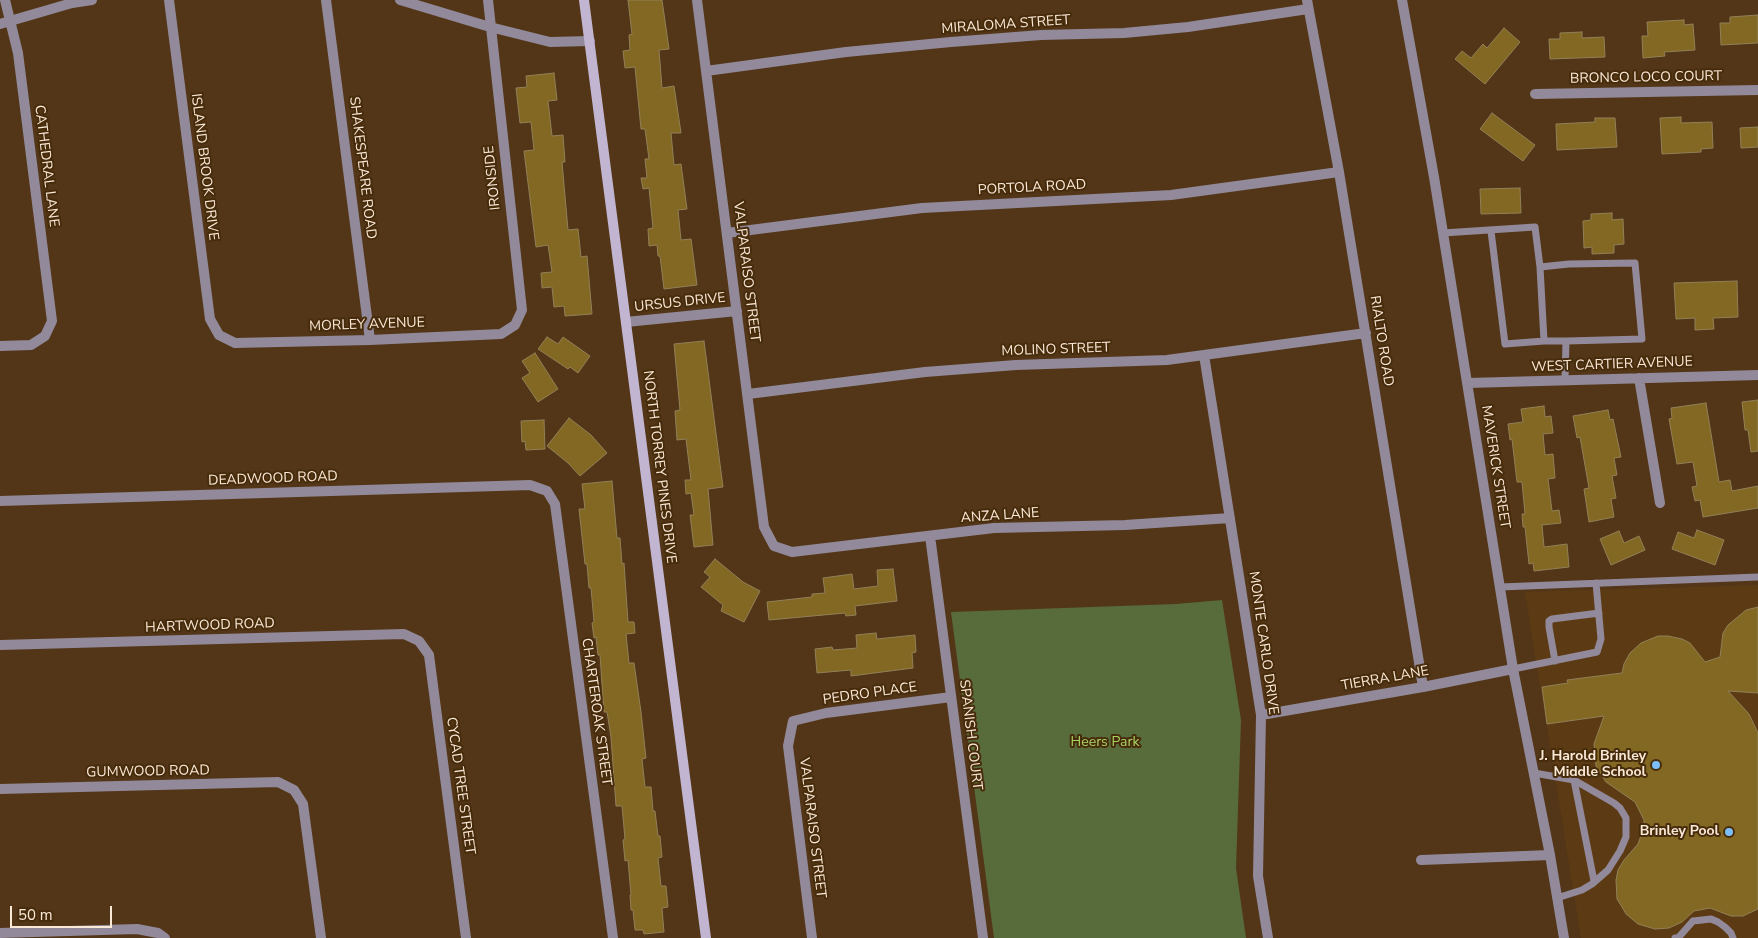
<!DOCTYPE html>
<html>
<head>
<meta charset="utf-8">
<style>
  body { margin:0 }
  #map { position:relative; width:1758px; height:938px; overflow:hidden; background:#523617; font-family:"Nunito Sans",sans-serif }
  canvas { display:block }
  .scale { position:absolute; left:10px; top:906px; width:102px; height:22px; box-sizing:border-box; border:2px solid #fbe9d8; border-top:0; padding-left:6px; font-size:15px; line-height:18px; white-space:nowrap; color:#fbe9d8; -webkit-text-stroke:4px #472c0b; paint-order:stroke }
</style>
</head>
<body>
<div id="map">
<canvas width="1758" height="938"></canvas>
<div class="scale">50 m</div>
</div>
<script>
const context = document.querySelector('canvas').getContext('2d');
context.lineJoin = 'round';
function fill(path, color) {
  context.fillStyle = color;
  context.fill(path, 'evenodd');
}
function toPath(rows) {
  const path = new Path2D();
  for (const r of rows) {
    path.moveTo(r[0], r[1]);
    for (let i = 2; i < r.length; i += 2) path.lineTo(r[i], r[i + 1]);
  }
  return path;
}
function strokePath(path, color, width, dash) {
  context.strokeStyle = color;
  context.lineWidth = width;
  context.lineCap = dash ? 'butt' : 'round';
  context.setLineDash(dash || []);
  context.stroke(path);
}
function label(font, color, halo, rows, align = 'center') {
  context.font = font + ' "Nunito Sans",sans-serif';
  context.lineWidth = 4;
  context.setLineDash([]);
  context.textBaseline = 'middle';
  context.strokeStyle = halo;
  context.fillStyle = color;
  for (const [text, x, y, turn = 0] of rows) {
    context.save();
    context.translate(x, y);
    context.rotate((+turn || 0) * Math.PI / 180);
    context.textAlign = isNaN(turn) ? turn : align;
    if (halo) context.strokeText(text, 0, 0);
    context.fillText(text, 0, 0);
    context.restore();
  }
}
const built = toPath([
  [1758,585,1758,938,1581,938,1525,592]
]);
const green = toPath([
  [1222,600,1241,720,1236,868,1246,938,994,938,951,612,1176,604]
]);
const building = toPath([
  [628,0,662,0,669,49,659,50,662,88,674,86,681,133,671,133,674,165,681,164,687,209,678,210,681,240,691,239,697,285,664,289,660,256,658,256,657,245,649,246,648,229,653,228,649,188,643,189,641,178,647,178,645,159,649,159,645,129,641,129,635,67,625,68,623,51,630,50,629,35,632,34,628,0],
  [1758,15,1758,43,1721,45,1720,23,1730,23,1730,17,1758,15],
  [1684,20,1684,25,1693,24,1695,50,1664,52,1665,56,1643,58,1642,36,1648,36,1647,22,1684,20],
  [1504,28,1520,42,1485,84,1455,59,1462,51,1471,58,1483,44,1487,48,1504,28],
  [1582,32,1582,38,1604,37,1605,57,1550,59,1549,39,1560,39,1560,33,1582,32],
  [554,73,557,100,548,101,552,136,563,135,565,162,562,162,568,230,578,229,581,257,587,256,592,314,565,316,564,306,554,307,552,287,542,288,541,273,552,272,548,245,536,247,524,151,534,150,531,122,520,123,516,88,527,87,526,76,554,73],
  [1492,113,1535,145,1523,161,1480,129,1492,113],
  [1681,117,1681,123,1712,122,1713,148,1701,149,1701,152,1662,154,1660,118,1681,117],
  [1595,118,1615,118,1617,147,1557,150,1556,124,1595,122,1595,118],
  [1758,127,1758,147,1741,148,1740,128,1758,127],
  [1520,188,1521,213,1481,214,1480,189,1520,188],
  [1612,213,1612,220,1623,219,1624,244,1614,245,1614,253,1592,254,1592,247,1584,248,1583,221,1591,220,1591,214,1612,213],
  [1737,281,1738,317,1713,318,1714,329,1695,330,1695,318,1676,319,1674,283,1737,281],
  [547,337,558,344,563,337,590,356,578,373,570,367,568,369,538,349,547,337],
  [704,341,723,487,708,489,713,545,694,547,690,515,694,515,691,493,686,494,685,480,691,480,686,439,677,440,675,411,680,410,674,344,704,341],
  [535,353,558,389,538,402,522,378,530,373,522,361,535,353],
  [1758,400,1758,451,1751,452,1748,430,1745,430,1742,402,1758,400],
  [1706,403,1719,482,1730,480,1732,491,1758,486,1758,508,1703,517,1700,500,1695,501,1692,487,1697,486,1693,462,1677,464,1669,419,1672,418,1671,408,1706,403],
  [1544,406,1545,417,1551,416,1553,433,1543,434,1545,455,1553,454,1555,478,1548,479,1552,511,1559,510,1561,523,1542,525,1544,547,1567,544,1569,567,1534,571,1533,563,1529,564,1525,527,1523,527,1522,514,1525,514,1522,482,1517,482,1512,439,1510,440,1508,424,1523,422,1521,409,1544,406],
  [1608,410,1610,420,1613,419,1621,457,1614,458,1617,475,1612,476,1616,498,1611,499,1614,517,1589,522,1584,489,1589,488,1580,437,1577,438,1573,416,1608,410],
  [569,418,591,435,607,453,580,476,568,463,547,446,569,418],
  [544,420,545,449,526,450,525,441,522,442,521,421,544,420],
  [612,481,617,538,620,538,622,564,624,563,628,622,634,622,635,633,626,634,629,663,634,663,641,712,646,758,642,759,645,787,651,787,653,811,655,811,658,836,660,836,662,857,658,858,661,886,666,886,668,907,662,908,664,932,644,934,643,930,635,930,633,910,631,910,630,895,631,895,628,860,625,861,623,840,625,839,622,806,616,806,611,737,607,712,604,712,600,655,598,655,596,637,594,638,592,623,594,622,591,588,589,588,587,564,585,564,579,509,585,509,582,484,612,481],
  [1697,530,1724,540,1715,565,1672,549,1678,532,1694,538,1697,530],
  [1619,531,1624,543,1639,536,1645,550,1611,565,1600,539,1619,531],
  [715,559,743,582,760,591,744,622,721,611,723,605,701,587,710,577,704,572,715,559],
  [893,569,897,601,855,606,856,615,846,616,845,613,769,620,767,602,812,597,812,594,825,593,823,578,852,574,854,589,878,586,877,570,893,569],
  [1758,607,1758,693,1728,691,1749,714,1758,733,1758,909,1743,916,1731,916,1710,908,1694,911,1682,922,1669,928,1655,929,1638,924,1626,914,1622,907,1617,899,1616,880,1618,870,1624,860,1638,844,1644,827,1644,820,1635,802,1606,782,1596,766,1594,744,1604,716,1547,724,1542,687,1568,683,1567,680,1622,673,1624,664,1630,653,1641,643,1658,636,1668,636,1682,639,1690,643,1705,662,1720,657,1723,633,1728,625,1746,610,1758,607],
  [876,633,877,639,915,635,916,652,912,653,913,668,851,676,851,670,817,673,815,649,832,647,833,650,857,648,856,635,876,633]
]);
const lane = toPath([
  [1491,231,1505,344,1544,341],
  [1443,233,1535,227,1540,267],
  [1565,380,1566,341,1642,339,1635,263,1569,264,1540,267,1544,341,1566,341],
  [1500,587,1758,577],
  [1555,661,1549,627,1549,621,1552,619,1599,613],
  [1513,669,1597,652,1601,639,1596,583],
  [1534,773,1574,780,1614,803,1620,808,1626,818,1626,837,1620,851,1608,870,1592,884,1582,890,1557,898],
  [1574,780,1594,881],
  [1675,938,1678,938,1693,921,1711,919,1718,922,1725,927,1731,933,1733,938]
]);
const street = toPath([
  [169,0,210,319,219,335,235,343,370,340,501,334,515,325,522,310,488,0],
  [326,0,370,340],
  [400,0,490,27,550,42,590,41],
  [697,0,764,527,774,546,792,552,994,528,1125,525,1230,518],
  [1307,0,1339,172,1423,687],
  [1402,0,1434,177,1513,669,1550,855,1564,938],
  [0,24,72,3,92,0],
  [706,71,846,52,951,42,1041,35,1124,33,1188,27,1308,9],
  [1535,94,1758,90],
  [727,233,922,208,1171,195,1339,172],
  [626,322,737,311],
  [0,346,31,345,45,336,52,321,18,53,5,0],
  [1204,355,1261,715,1258,876,1268,938],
  [1639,378,1660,503],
  [1468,383,1758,375],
  [748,394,925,372,1016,365,1167,360,1366,333],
  [0,501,530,485,547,491,555,504,613,938],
  [930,536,983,938],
  [0,645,404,634,419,641,429,655,466,938],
  [1261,715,1423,687,1513,669],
  [0,789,278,782,294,790,303,804,321,938],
  [1421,860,1550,855],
  [0,933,137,929,158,933,165,938],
  [812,938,788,746,793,721,826,713,951,697]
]);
const secondary = toPath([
  [584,0,706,938]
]);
const markers = [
  [1656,765,5,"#7cbef9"],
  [1729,832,5,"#7cbef9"]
];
const streetNames = [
  ["MIRALOMA STREET",1006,25,-4],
  ["BRONCO LOCO COURT",1646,78,-1],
  ["CATHEDRAL LANE",46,166,83],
  ["ISLAND BROOK DRIVE",204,167,83],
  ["SHAKESPEARE ROAD",362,168,83],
  ["IRONSIDE",493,178,-96],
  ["PORTOLA ROAD",1032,188,-3],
  ["VALPARAISO STREET",746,272,83],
  ["URSUS DRIVE",680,303,-6],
  ["MORLEY AVENUE",367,325,-2],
  ["RIALTO ROAD",1381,341,81],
  ["MOLINO STREET",1056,350,-2],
  ["WEST CARTIER AVENUE",1612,365,-2],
  ["NORTH TORREY PINES DRIVE",659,467,83],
  ["MAVERICK STREET",1495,467,81],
  ["DEADWOOD ROAD",273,479,-2],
  ["ANZA LANE",1000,516,-4],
  ["HARTWOOD ROAD",210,626,-2],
  ["MONTE CARLO DRIVE",1263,643,82],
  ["TIERRA LANE",1385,679,-10],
  ["PEDRO PLACE",870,694,-8],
  ["CHARTEROAK STREET",596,712,82],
  ["SPANISH COURT",970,735,83],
  ["GUMWOOD ROAD",148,772,-1],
  ["CYCAD TREE STREET",460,786,82],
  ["VALPARAISO STREET",812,828,83]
];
const parkNames = [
  ["Heers Park",1105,743]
];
const poiNames = [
  ["J. Harold Brinley",1646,757],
  ["Middle School",1646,773],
  ["Brinley Pool",1719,832]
];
fill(built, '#5c3b14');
fill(green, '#586b3a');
fill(building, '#836824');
strokePath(building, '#928057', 1);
strokePath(lane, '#928a9b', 7);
strokePath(street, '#928a9b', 10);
strokePath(secondary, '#c2b5d1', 10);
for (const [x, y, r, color] of markers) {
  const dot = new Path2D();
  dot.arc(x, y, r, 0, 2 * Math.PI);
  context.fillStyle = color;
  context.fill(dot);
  strokePath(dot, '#472c0b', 2);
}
label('14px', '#fbe9d8', '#472c0b', streetNames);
label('14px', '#a9d265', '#472c0b', parkNames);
label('bold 14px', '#fbe9d8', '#472c0b', poiNames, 'right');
</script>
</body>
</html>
